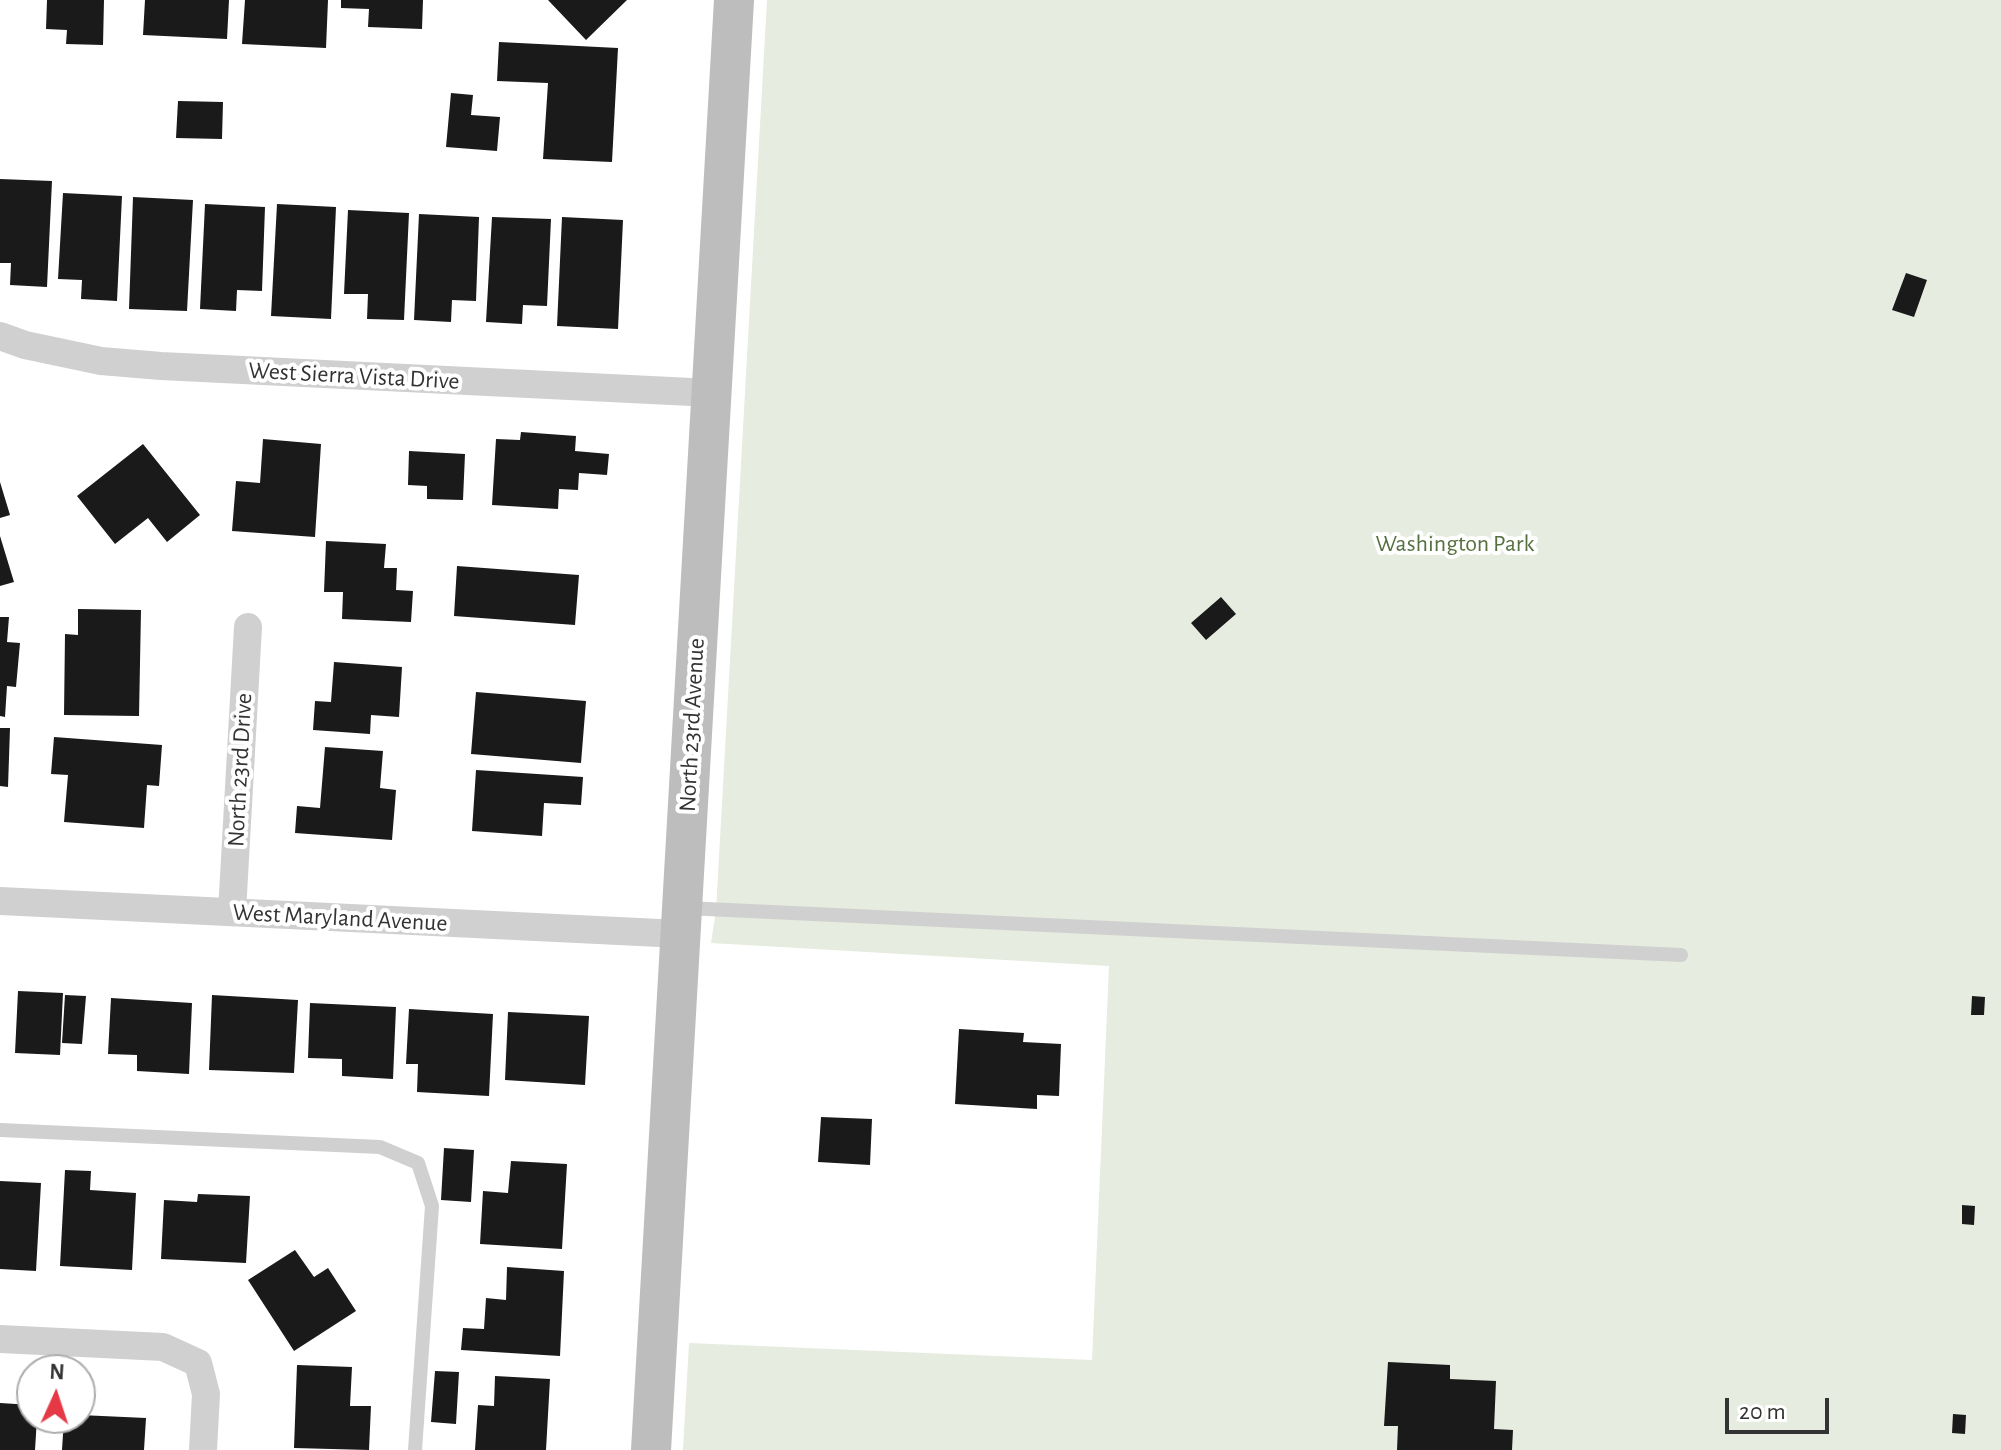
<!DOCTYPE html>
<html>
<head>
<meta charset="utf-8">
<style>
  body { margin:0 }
  #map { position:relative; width:2001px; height:1450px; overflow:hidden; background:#fff; font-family:"Alegreya Sans",sans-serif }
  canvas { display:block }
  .north { position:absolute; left:16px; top:1354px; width:80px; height:80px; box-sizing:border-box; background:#fff; border:2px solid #adadad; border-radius:50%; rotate:3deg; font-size:22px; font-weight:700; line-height:32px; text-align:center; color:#333 }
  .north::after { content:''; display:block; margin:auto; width:28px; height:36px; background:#e63946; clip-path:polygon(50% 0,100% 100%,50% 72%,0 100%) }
  .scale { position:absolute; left:1725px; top:1398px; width:104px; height:36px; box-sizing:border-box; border:4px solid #333; border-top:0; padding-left:10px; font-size:24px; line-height:28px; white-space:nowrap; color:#333; -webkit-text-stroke:6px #fff; paint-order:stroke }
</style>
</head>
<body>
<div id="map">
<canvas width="2001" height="1450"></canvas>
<div class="north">N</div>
<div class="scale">20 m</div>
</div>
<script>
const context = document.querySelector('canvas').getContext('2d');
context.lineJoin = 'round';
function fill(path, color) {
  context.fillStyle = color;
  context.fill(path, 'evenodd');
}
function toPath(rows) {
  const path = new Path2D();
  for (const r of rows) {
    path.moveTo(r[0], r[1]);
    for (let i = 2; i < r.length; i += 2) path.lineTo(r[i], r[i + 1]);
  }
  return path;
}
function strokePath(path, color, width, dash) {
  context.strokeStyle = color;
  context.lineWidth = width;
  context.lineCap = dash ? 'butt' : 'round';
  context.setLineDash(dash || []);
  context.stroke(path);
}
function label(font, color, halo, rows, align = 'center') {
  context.font = font + ' "Alegreya Sans",sans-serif';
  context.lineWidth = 8;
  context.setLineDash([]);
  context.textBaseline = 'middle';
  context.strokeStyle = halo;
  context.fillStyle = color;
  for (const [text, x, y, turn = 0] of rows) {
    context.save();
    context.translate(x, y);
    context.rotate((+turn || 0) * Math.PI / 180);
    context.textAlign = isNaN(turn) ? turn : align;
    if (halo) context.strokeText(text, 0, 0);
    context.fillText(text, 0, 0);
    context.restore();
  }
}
const green = toPath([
  [767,0,2001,0,2001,1450,683,1450,689,1343,1092,1360,1109,966,711,943,716,910]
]);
const building = toPath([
  [47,0,104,0,103,45,66,44,67,30,46,29],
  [145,0,229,0,227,39,143,35],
  [245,0,328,0,326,48,242,44],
  [341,0,423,0,422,29,368,27,369,9,341,8],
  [548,0,627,0,586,40],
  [499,42,618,48,612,162,543,159,548,83,497,81],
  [451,93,473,95,471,115,500,117,497,151,446,147],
  [178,101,223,102,222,139,176,138],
  [0,179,52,181,47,287,10,285,11,263,0,263],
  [63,193,122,196,117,301,81,299,82,280,58,279],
  [133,197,193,200,187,311,129,309],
  [205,204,265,207,262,291,237,290,236,311,200,309],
  [277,204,336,207,331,319,271,316],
  [348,210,409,213,404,320,367,319,368,294,344,294],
  [419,214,479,217,476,301,452,300,451,322,414,320],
  [492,217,551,219,547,306,523,305,522,324,486,322],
  [562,217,623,220,618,329,557,326],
  [1906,273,1927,280,1914,317,1892,310],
  [521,432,576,436,575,451,609,454,607,475,579,473,578,490,559,489,558,509,492,505,496,439,520,440],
  [263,439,321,444,315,537,232,531,236,481,260,483],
  [143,444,200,515,167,542,148,518,115,544,77,496],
  [409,451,465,454,463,500,427,499,427,486,408,485],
  [0,482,10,515,0,518],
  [0,536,14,582,0,586],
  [326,541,386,544,384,568,397,568,396,590,413,591,411,622,342,619,343,592,324,592],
  [457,566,579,575,575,625,454,616],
  [1221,597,1236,614,1206,640,1191,623],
  [78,609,141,610,139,716,64,715,65,634,78,635],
  [0,617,9,617,7,642,20,643,16,687,7,686,5,717,0,716],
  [334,662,402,667,399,717,371,715,370,734,313,730,315,701,331,702],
  [476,692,586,701,581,763,471,754],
  [0,728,10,728,8,787,0,786],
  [54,737,162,745,159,786,147,785,144,828,64,822,68,775,51,774],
  [325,747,383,751,380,788,396,790,392,840,295,833,297,806,320,808],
  [476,770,583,777,581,805,544,803,542,836,472,831],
  [18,991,63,993,60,1055,15,1053],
  [65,995,86,996,82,1044,62,1043],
  [212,995,298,1000,294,1073,209,1070],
  [1972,996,1985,997,1984,1015,1971,1015],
  [111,998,192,1003,189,1074,137,1071,137,1055,108,1054],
  [310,1003,396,1007,393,1079,342,1076,342,1059,308,1058],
  [409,1009,493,1014,489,1096,417,1092,418,1064,406,1064],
  [508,1012,589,1016,585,1085,505,1080],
  [959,1029,1024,1033,1023,1042,1061,1044,1059,1096,1037,1095,1037,1109,955,1104],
  [821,1117,872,1119,870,1165,818,1162],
  [444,1148,474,1150,471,1202,441,1200],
  [511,1161,567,1164,562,1249,480,1244,483,1191,508,1193],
  [65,1170,91,1171,90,1190,136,1193,132,1270,60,1266],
  [0,1181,41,1183,36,1271,0,1269],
  [198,1194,250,1196,246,1263,161,1259,164,1200,197,1202],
  [1962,1205,1975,1206,1974,1225,1962,1224],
  [295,1250,314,1277,328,1268,356,1311,294,1351,248,1280],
  [507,1267,564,1271,560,1356,461,1350,463,1328,484,1329,486,1298,506,1300],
  [1388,1362,1450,1365,1450,1379,1496,1381,1494,1429,1513,1430,1512,1450,1397,1450,1398,1426,1384,1426],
  [297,1365,352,1367,350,1406,371,1406,369,1450,294,1448],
  [435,1371,459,1372,456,1424,431,1422],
  [495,1376,550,1379,546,1450,475,1450,478,1405,494,1406],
  [0,1403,32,1405,32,1418,37,1418,35,1450,0,1450],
  [1953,1414,1966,1415,1965,1434,1952,1433],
  [80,1415,146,1418,144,1450,62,1450,64,1418,80,1418]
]);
const lane = toPath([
  [686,908,1681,955],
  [0,1130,380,1147,418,1163,432,1206,415,1450]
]);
const street = toPath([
  [0,336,25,345,101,361,161,366,712,393],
  [0,901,680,934],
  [232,912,248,627],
  [0,1339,163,1347,198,1363,206,1394,203,1450]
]);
const secondary = toPath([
  [651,1450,734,0]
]);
const streetNames = [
  ["West Sierra Vista Drive",354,376,3],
  ["North 23rd Avenue",692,725,-87],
  ["North 23rd Drive",240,770,-87],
  ["West Maryland Avenue",340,918,3]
];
const parkNames = [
  ["Washington Park",1455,544]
];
fill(green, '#e6ecdf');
fill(building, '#1a1a1a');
strokePath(lane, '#d0d0d0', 14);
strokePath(street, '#d0d0d0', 28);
strokePath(secondary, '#bdbdbd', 40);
label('24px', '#333', '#fff', streetNames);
label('24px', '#56703f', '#fff', parkNames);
</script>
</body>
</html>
